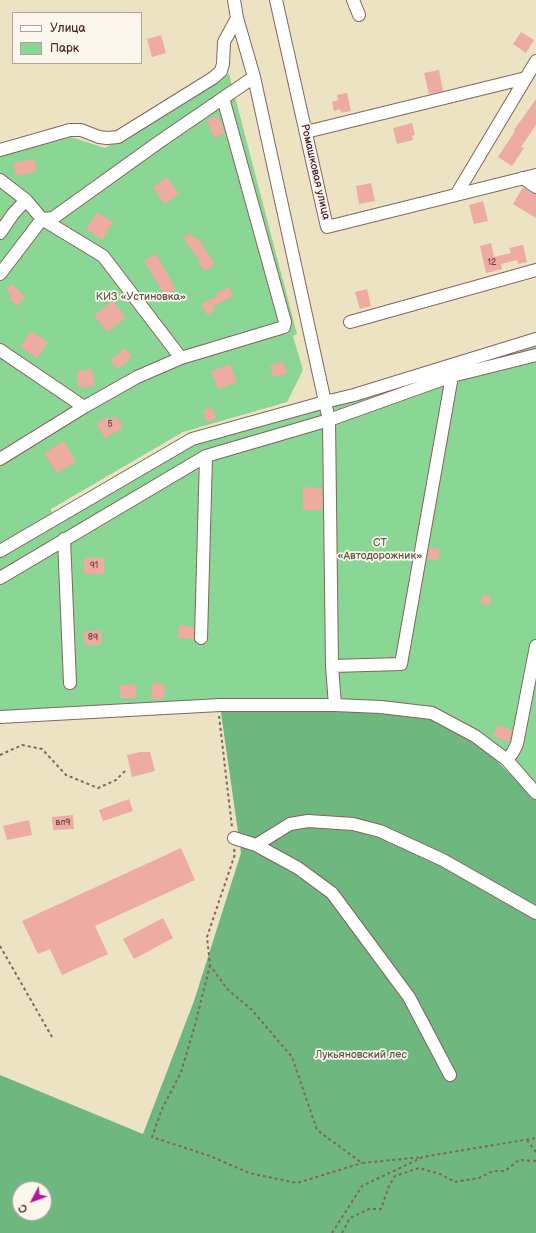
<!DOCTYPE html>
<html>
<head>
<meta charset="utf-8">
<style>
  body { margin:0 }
  #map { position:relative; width:536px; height:1233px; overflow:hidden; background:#ece3c3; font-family:"Balsamiq Sans",sans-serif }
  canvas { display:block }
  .legend { position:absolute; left:12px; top:12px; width:130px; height:52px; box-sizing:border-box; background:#fbf7ec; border:1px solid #b4a19f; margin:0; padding:5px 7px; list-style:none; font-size:12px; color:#4a1f2b }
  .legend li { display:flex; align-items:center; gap:8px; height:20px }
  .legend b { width:20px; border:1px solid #b4a19f }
  .north { position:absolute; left:12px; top:1181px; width:40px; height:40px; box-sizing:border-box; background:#fbf7ec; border:1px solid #b4a19f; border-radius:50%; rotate:229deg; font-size:11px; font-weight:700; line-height:16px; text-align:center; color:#4a1f2b }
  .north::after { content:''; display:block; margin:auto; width:14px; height:18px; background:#b5179e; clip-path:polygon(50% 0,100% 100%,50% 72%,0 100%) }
</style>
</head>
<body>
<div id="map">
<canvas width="536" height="1233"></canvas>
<ul class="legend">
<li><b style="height:5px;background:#fff"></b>Улица</li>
<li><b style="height:11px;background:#89d695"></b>Парк</li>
</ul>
<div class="north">С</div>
</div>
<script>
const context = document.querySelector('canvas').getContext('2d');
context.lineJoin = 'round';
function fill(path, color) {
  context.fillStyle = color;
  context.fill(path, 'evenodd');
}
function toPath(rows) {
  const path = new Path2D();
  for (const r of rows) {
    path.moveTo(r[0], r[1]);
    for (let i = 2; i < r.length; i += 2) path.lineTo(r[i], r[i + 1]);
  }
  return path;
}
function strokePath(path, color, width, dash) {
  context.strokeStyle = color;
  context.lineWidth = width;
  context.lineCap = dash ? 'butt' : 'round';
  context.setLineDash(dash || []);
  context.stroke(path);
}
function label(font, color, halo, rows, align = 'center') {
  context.font = font + ' "Balsamiq Sans",sans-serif';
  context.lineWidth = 3.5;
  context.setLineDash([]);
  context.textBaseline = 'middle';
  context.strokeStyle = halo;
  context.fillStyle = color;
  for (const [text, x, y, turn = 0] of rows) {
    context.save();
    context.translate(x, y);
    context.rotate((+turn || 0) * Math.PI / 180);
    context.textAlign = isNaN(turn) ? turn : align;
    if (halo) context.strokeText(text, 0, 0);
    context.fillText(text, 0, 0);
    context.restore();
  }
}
const green = toPath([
  [229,74,297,334,293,336,303,370,287,402,183,432,51,509,52,513,0,544,0,156,71,137,105,148],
  [536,339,536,788,508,758,380,706,0,717,0,551,192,439]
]);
const forest = toPath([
  [220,706,432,715,474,738,536,800,536,1233,0,1233,0,1075,143,1134,194,1001,241,853],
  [20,1189,44,1189,44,1213,20,1213]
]);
const building = toPath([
  [521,32,534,40,526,53,513,44],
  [161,35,166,53,152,57,147,39],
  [439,70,443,91,429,94,424,73],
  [347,93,351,111,341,113,340,109,334,111,332,102,338,100,337,95],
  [536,99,536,125,521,147,524,148,512,166,498,157,515,131,514,130],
  [218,116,225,133,214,138,207,120],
  [412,123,415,135,412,136,413,140,397,144,393,128],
  [34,159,37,171,16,176,13,163],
  [167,177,179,194,164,204,153,187],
  [371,183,375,201,359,204,356,186],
  [523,187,532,193,536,194,536,218,513,204],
  [483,201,488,221,474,224,469,205],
  [97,212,113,222,102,240,86,229],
  [190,233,195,239,197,237,215,264,205,271,198,262,200,261,183,238],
  [491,243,494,257,511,253,509,248,523,245,527,262,518,264,517,260,501,264,502,269,486,273,480,246],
  [156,254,176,289,165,296,144,260],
  [12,284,25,297,17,306,9,299,12,296,6,290],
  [229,287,233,296,212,307,215,311,207,315,201,304,217,296,216,293],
  [367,289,371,306,360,309,355,292],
  [113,301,126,318,107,332,94,315],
  [31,331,48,342,37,358,20,347],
  [125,348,132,357,118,369,110,361],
  [284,362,287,374,273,377,270,365],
  [230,364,237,382,218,389,211,371],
  [92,369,95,386,79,388,77,371],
  [213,408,216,419,207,422,203,410],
  [116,416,123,428,105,438,96,423,108,417,109,419],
  [64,441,76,462,57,473,44,453],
  [303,487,322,488,322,510,303,510],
  [429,548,440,549,438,560,427,559],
  [84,558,104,558,104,574,84,574],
  [482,595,491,596,490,605,481,604],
  [179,625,194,627,194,639,178,638],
  [84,631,101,631,101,645,85,645],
  [152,683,165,684,164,699,151,699],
  [135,684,136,698,120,698,120,685],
  [497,725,512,730,509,742,493,736],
  [140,752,150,752,155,771,132,777,127,755],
  [129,799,133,811,103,821,99,810],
  [73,815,74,829,53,830,52,817],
  [29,820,32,835,7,840,3,826],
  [181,848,195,880,95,926,108,954,62,975,50,949,38,954,22,921],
  [163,918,173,938,134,959,123,939]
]);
const path = toPath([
  [219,716,232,827],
  [0,755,22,745,42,749,66,775,98,788,116,780,125,771],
  [234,849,235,854,207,937,210,965,228,990,251,1009,292,1057,317,1130,362,1163,423,1157],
  [0,946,52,1037],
  [210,965,195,1025,181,1072,162,1109,152,1137,210,1156,249,1173,297,1183,362,1163],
  [527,1140,536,1152],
  [332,1233,362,1186,423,1157,536,1138],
  [342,1233,350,1218,369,1209,381,1209,389,1186,395,1176,419,1168,440,1174,455,1182,479,1178,493,1171,505,1171,519,1160,536,1161]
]);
const minor = toPath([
  [276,0,327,227,536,175],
  [353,0,359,15],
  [306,132,526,78],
  [0,150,70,130,81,130,99,137,107,138,118,137,213,78,221,71,223,64,224,42,237,18],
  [523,178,536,187],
  [0,180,26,200,42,219,103,256,181,358],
  [456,195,536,61],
  [0,233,13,214,26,200],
  [0,274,42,219,53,218,159,142,254,77],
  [350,322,536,270],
  [0,350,84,407],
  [0,459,84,407,137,377,181,358,284,327,285,322,223,98],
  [64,539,70,683],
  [0,551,192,439,325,402,254,77,237,18,234,0],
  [0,578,206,456,329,420,452,376],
  [201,638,206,456],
  [332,666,401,664,452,376,536,355],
  [335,705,332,666,329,420,325,402,354,395,536,339],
  [0,717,220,705,335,705,381,707,432,713,475,736,507,760,536,793],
  [507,760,513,752,517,744,536,646],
  [234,838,256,845,290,824,308,821,353,824,380,831,443,860,536,913],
  [256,845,298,868,332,893,409,997,450,1075]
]);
const numberNames = [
  ["12",492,263],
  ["5",110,425],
  ["91",94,566],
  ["89",93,638],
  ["вл9",63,823]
];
const streetNames = [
  ["Ромашковая улица",315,172,77]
];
const parkNames = [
  ["КИЗ «Устиновка»",141,297],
  ["СТ",380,543],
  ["«Автодорожник»",380,556],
  ["Лукьяновский лес",361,1055]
];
fill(green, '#89d695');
fill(forest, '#6eb77e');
fill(building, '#eeaba1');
strokePath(minor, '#836460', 14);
strokePath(path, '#836460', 2, [3, 3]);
strokePath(minor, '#fff', 12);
label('9px', '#734248', null, numberNames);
label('11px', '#4a1f2b', '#fbf7ec', streetNames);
label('11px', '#5d564b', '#fbf7ec', parkNames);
</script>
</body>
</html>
